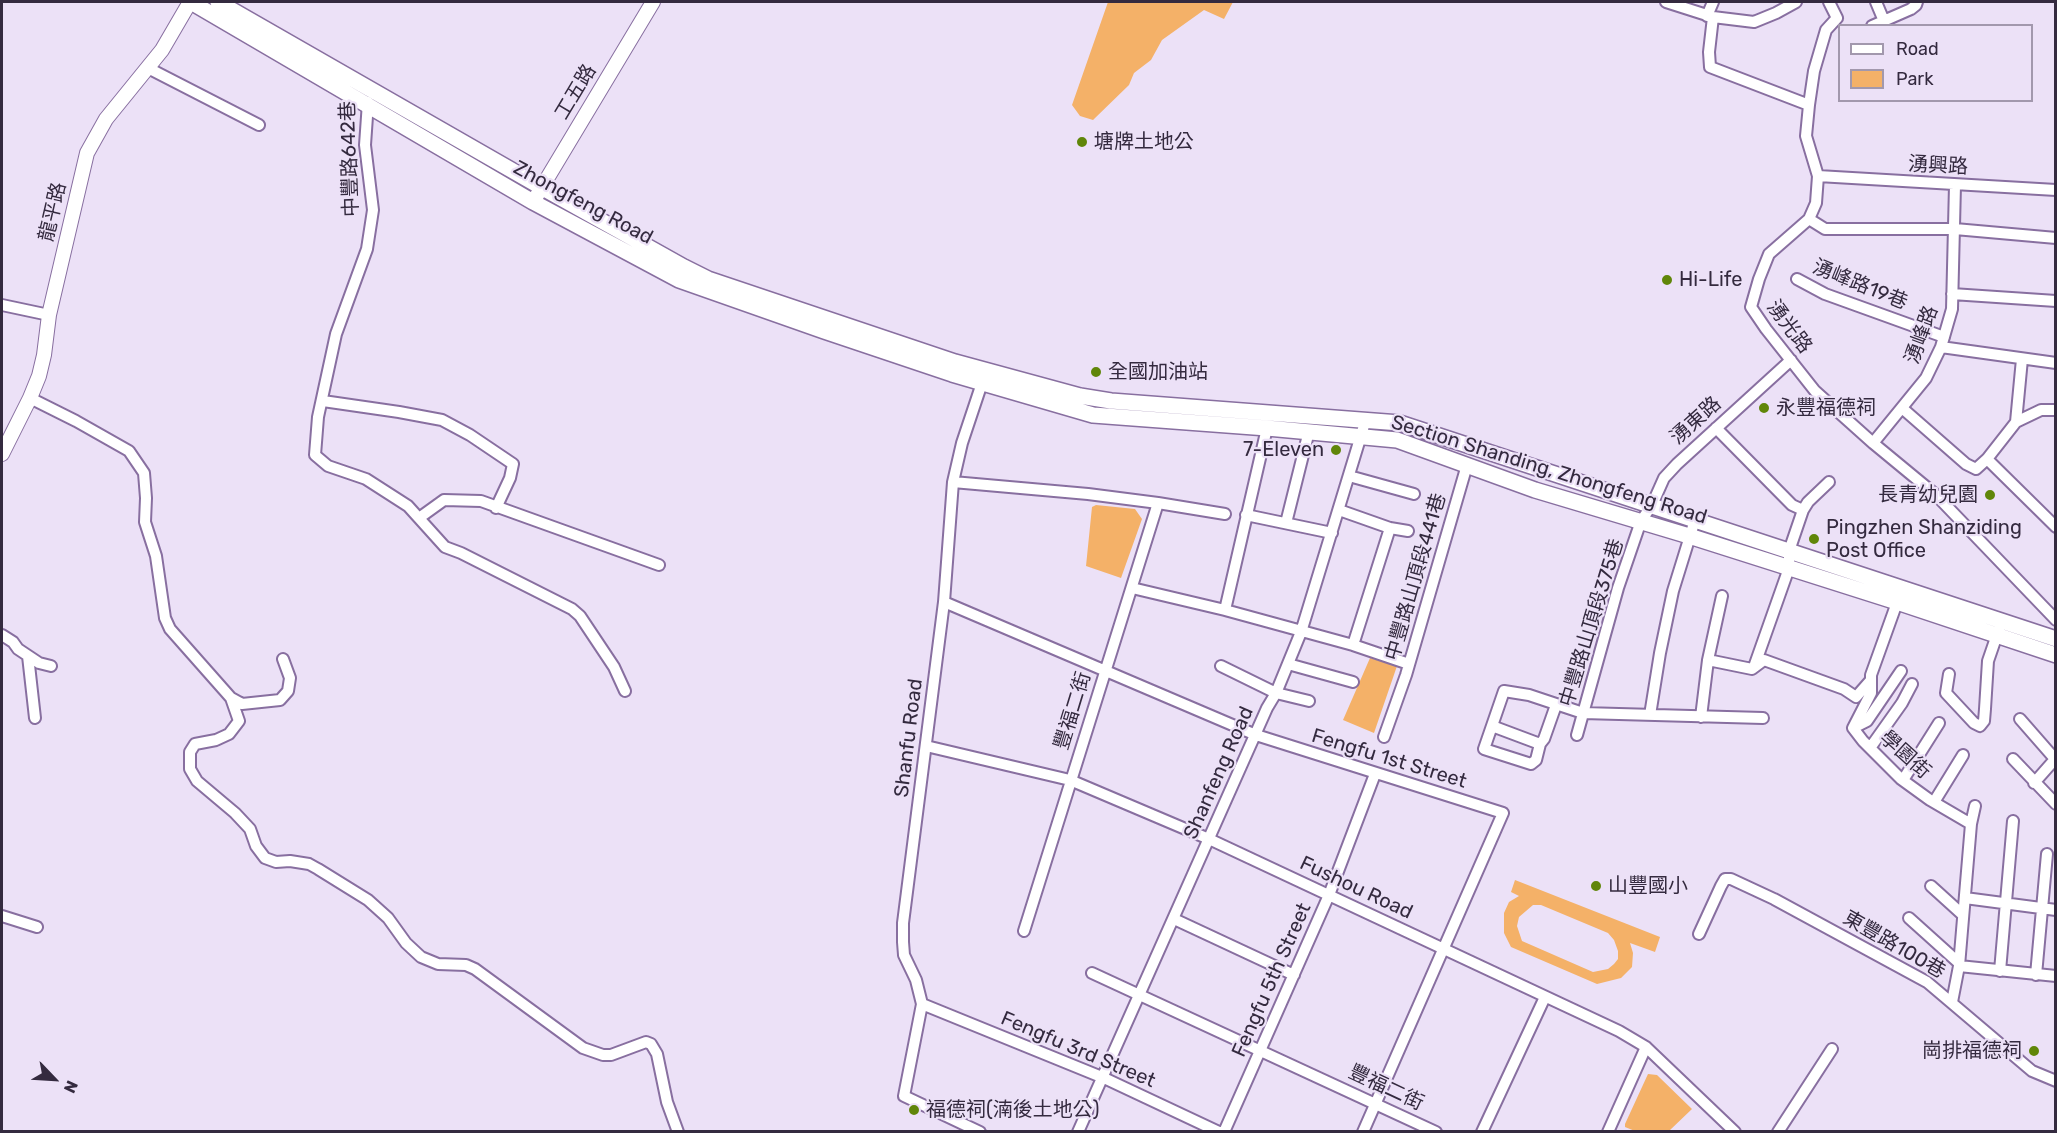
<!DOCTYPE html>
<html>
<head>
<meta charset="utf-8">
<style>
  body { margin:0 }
  #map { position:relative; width:2057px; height:1133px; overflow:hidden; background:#ece1f7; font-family:Rubik,sans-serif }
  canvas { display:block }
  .frame { position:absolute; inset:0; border:3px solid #342a3f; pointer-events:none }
  .legend { position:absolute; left:1838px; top:24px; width:195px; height:78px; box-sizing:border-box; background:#ece1f7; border:2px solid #a298ad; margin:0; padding:8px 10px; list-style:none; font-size:18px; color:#342a3f }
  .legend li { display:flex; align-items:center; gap:12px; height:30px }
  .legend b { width:30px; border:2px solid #a298ad }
  .north { position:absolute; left:24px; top:1049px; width:60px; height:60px; -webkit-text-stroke:4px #ece1f7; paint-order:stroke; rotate:115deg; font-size:16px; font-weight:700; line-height:24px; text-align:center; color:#342a3f }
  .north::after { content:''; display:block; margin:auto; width:21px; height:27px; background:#342a3f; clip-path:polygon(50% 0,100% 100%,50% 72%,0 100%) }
</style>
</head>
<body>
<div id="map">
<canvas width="2057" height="1133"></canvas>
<div class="frame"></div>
<ul class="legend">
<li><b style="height:8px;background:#fff"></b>Road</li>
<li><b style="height:16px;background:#f4b168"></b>Park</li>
</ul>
<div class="north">N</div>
</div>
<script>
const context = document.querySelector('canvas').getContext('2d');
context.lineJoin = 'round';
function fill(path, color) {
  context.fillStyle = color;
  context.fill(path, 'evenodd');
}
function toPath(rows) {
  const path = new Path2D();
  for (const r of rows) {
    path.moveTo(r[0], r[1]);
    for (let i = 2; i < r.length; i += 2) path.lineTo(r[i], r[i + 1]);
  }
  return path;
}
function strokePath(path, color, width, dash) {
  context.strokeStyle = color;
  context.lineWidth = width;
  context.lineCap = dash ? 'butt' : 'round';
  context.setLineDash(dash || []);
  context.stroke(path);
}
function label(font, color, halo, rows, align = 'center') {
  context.font = font + ' Rubik,"Noto Sans TC",sans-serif';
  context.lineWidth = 4.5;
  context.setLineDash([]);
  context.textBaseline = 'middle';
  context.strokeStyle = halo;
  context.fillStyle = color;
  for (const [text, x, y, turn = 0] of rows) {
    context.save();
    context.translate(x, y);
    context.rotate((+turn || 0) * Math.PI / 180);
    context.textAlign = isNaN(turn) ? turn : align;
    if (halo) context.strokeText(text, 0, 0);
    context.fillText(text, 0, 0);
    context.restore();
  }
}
const green = toPath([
  [1108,2,1233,2,1224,19,1204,10,1162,40,1151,60,1134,73,1129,85,1093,120,1080,116,1072,105],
  [1096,505,1135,509,1142,519,1121,578,1086,566,1092,507],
  [1370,658,1397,666,1374,733,1343,720],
  [1515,880,1660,937,1655,952,1630,943,1633,953,1632,967,1621,978,1597,984,1511,947,1504,933,1504,913,1509,902,1519,896,1511,892],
  [1533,905,1541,905,1608,933,1614,940,1618,951,1618,959,1614,964,1608,969,1593,972,1522,941,1517,926,1519,917],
  [1648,1074,1657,1075,1692,1109,1669,1131,1635,1131,1625,1127,1625,1124]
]);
const minor = toPath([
  [1666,2,1713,17,1709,52,1710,67,1809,105,1806,136,1818,176,1816,203,1809,219,1769,254,1759,279,1751,307,1766,329,1815,391,1873,443,1936,495,2056,620],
  [1876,2,1884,21],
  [1707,16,1713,2],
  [1713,17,1754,22,1776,13,1796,2],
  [1872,26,1911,9,1916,5,1917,2],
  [148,68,259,125],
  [368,102,365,145,373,210,367,249,336,334,318,417,315,455,328,466,366,479,408,506,445,547,461,553,572,609,580,616,614,667,625,691],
  [1809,105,1814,71,1826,30,1837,18,1829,2],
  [1818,176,2056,190],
  [1809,219,1825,229,1955,229,2056,238],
  [1797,279,1825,294,1944,337],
  [1952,294,2056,301],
  [2,305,49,315],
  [1941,347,2056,363],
  [30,398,76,421,129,451,144,473,146,498,145,522,156,556,165,618,170,629,231,698,242,704,280,700,288,691,290,678,283,659],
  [323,401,399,412,442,420,470,435,513,464,510,478,496,508],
  [1902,408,1966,464,1976,469,1987,459,2016,422,2041,410,2056,410],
  [2016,422,2022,359],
  [1716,428,1792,505,1803,510],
  [1873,443,1926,378,1941,347,1952,309,1955,185],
  [1987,459,2056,527],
  [1349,476,1414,494],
  [953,482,1088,494,1158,503,1225,514],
  [1339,510,1390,528,1408,531],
  [1246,515,1332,533],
  [419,518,444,500,481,501,659,565],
  [1286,523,1309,431],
  [1132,588,1225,610,1353,645,1409,664],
  [1899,597,1871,675,1871,693,1853,728,1863,741,1901,779,1930,800,1971,824],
  [944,602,1256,735,1503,813,1363,1132],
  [1225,610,1267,428],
  [2,635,13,642,18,649,39,663,51,666],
  [1353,645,1390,528],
  [28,656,35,718],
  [1708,660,1752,669,1764,660,1844,689,1856,697,1871,680],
  [1288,664,1353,682],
  [1221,666,1276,693,1309,701],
  [1754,667,1789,568,1789,551,1803,510,1808,502,1829,482],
  [1949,674,1946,693,1974,723,1980,726,1984,721,1985,709,1988,661,1999,629],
  [231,698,239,721,229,734,216,740,195,744,190,752,190,769,197,781,235,813,250,829,256,846,265,858,276,862,290,861,309,864,318,869,368,900,388,918,406,943,421,957,438,964,466,965,475,969,583,1048,603,1055,611,1055,646,1042,651,1044,657,1054,667,1102,678,1132],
  [1556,705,1544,739,1540,744,1536,760,1531,764,1484,749,1504,691,1529,695,1583,713,1763,718],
  [1650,715,1660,653,1673,591,1695,520],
  [1701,717,1708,660,1722,596],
  [2020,719,2055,759],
  [1492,726,1540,744],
  [1853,728,1867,721,1901,671],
  [1577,735,1618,588,1641,521,1652,505,1664,478,1677,464,1791,360],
  [1384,737,1406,675,1467,465],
  [926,746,1070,780,1209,839,1619,1031,1646,1047,1735,1132],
  [1870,748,1902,703,1912,684],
  [2013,759,2056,804],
  [1903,780,1939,723],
  [2034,783,2056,758],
  [1934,802,1963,755],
  [1931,886,1963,915],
  [1965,898,2056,910],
  [2,916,37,927],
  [1909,918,1959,963],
  [1174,919,1294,975],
  [1024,931,1158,503],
  [1699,934,1721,886,1725,879,1731,879,1774,899,1927,982,2032,1071,2056,1081],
  [1959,966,2056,976],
  [2000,971,2013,821],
  [1092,973,1436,1132],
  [2036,975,2047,854],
  [1952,1002,1959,966,1971,824,1975,806],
  [922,1004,1104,1078,1219,1132],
  [980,1132,904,1096,922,1004,916,980,904,955,903,942,903,923,944,602,953,482,962,443,982,383],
  [1078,1132,1267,708,1276,693,1301,632,1366,419],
  [1224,1132,1329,895,1375,774],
  [1482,1132,1545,997],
  [1608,1132,1646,1047],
  [1778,1132,1832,1049]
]);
const tertiary = toPath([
  [533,202,653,2],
  [2,454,30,398,39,376,44,355,49,315,87,153,106,119,162,50,190,2]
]);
const secondary = toPath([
  [191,2,533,202,679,280,824,331,952,374,1093,415,1267,428,1397,440,1535,490,1689,536,1897,602,2056,655],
  [218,2,541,187,684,267,708,279,955,362,1080,396,1111,401,1400,423,2056,639]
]);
const markers = [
  [1082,142,6,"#608609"],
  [1667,280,6,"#608609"],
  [1096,372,6,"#608609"],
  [1764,408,6,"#608609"],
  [1336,450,6,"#608609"],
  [1990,495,6,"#608609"],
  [1814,539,6,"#608609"],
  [1596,886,6,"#608609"],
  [2034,1051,6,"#608609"],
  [914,1110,6,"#608609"]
];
const streetNames = [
  ["工五路",576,92,-59],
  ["中豐路642巷",350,159,-92],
  ["湧興路",1938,166,3],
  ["Zhongfeng Road",583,203,28],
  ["龍平路",53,212,-77],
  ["湧峰路19巷",1860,285,22],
  ["湧光路",1789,327,53],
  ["湧峰路",1922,335,-70],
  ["湧東路",1696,421,-42],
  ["Section Shanding, Zhongfeng Road",1549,470,17],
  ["中豐路山頂段441巷",1416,577,-74],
  ["中豐路山頂段375巷",1592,623,-73],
  ["豐福二街",1073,711,-73],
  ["Shanfu Road",909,738,-83],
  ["學園街",1905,755,42],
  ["Fengfu 1st Street",1389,759,17],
  ["Shanfeng Road",1219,773,-66],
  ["Fushou Road",1356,888,25],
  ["東豐路100巷",1894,945,30],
  ["Fengfu 5th Street",1272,980,-66],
  ["Fengfu 3rd Street",1078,1050,23],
  ["豐福二街",1386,1088,25]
];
const poiNames = [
  ["塘牌土地公",1094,142],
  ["Hi-Life",1679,280],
  ["全國加油站",1108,372],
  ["永豐福德祠",1776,408],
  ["7-Eleven",1324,450,"right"],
  ["長青幼兒園",1978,495,"right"],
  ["Pingzhen Shanziding",1826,528],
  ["Post Office",1826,551],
  ["山豐國小",1608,886],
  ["崗排福德祠",2022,1051,"right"],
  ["福德祠(湳後土地公)",926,1110]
];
fill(green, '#f4b168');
strokePath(minor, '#886fa0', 14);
strokePath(tertiary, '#886fa0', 16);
strokePath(secondary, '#886fa0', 18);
strokePath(minor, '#fff', 10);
strokePath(tertiary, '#fff', 14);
strokePath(secondary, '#fff', 15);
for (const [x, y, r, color] of markers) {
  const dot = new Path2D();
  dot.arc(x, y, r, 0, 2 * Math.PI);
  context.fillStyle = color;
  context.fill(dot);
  strokePath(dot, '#ece1f7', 2);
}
label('20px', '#342a3f', '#ece1f7', streetNames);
label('20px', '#342a3f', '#ece1f7', poiNames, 'left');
</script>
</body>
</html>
